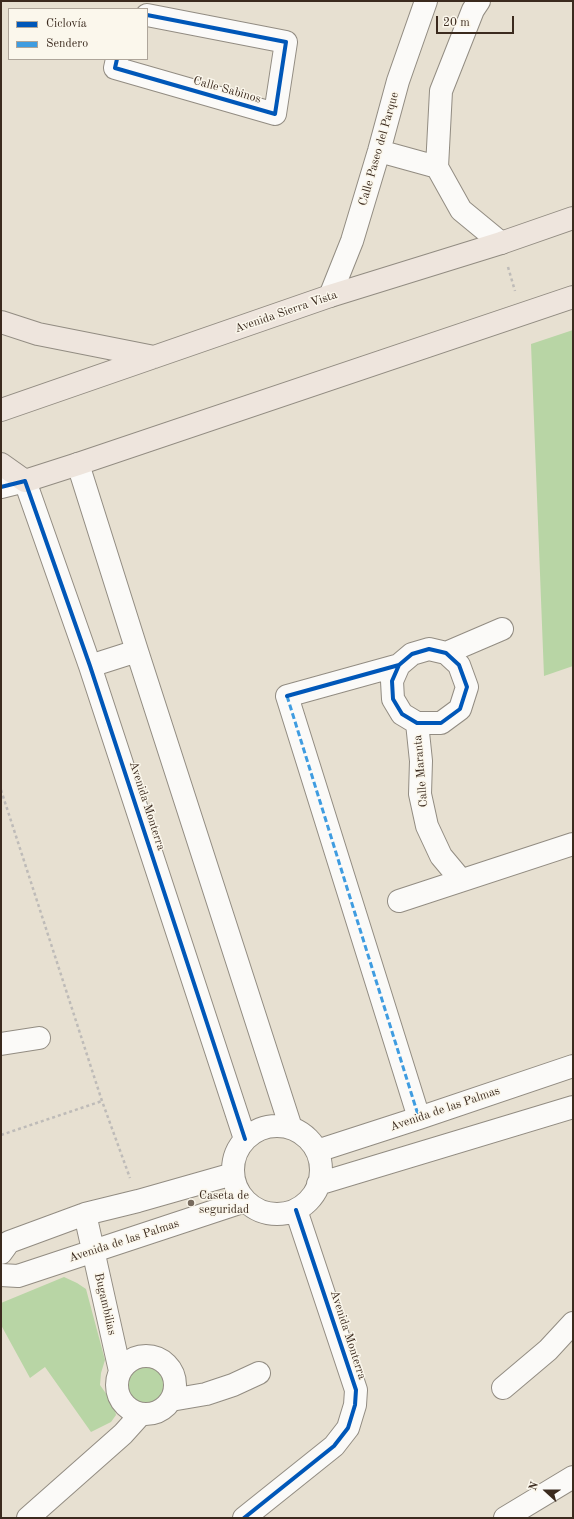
<!DOCTYPE html>
<html>
<head>
<meta charset="utf-8">
<style>
  body { margin:0 }
  #map { position:relative; width:574px; height:1519px; overflow:hidden; background:#e7e0d1; font-family:"Old Standard TT",serif }
  canvas { display:block }
  .frame { position:absolute; inset:0; border:2px solid #3b2a1e; pointer-events:none }
  .legend { position:absolute; left:8px; top:8px; width:140px; height:52px; box-sizing:border-box; background:#fbf7ec; border:1px solid #aea59a; margin:0; padding:5px 7px; list-style:none; font-size:12px; color:#3b2a1e }
  .legend li { display:flex; align-items:center; gap:8px; height:20px }
  .legend b { width:20px; border:1px solid #aea59a }
  .north { position:absolute; left:526px; top:1471px; width:40px; height:40px; -webkit-text-stroke:3px #fbf7ec; paint-order:stroke; rotate:291deg; font-size:11px; font-weight:700; line-height:16px; text-align:center; color:#3b2a1e }
  .north::after { content:''; display:block; margin:auto; width:14px; height:18px; background:#3b2a1e; clip-path:polygon(50% 0,100% 100%,50% 72%,0 100%) }
  .scale { position:absolute; left:436px; top:16px; width:78px; height:18px; box-sizing:border-box; border:2px solid #3b2a1e; border-top:0; padding-left:5px; font-size:12px; line-height:14px; white-space:nowrap; color:#3b2a1e; -webkit-text-stroke:3px #fbf7ec; paint-order:stroke }
</style>
</head>
<body>
<div id="map">
<canvas width="574" height="1519"></canvas>
<div class="frame"></div>
<ul class="legend">
<li><b style="height:5px;background:#0057b8"></b>Ciclovía</li>
<li><b style="height:5px;background:#3f9ce0"></b>Sendero</li>
</ul>
<div class="north">N</div>
<div class="scale">20 m</div>
</div>
<script>
const context = document.querySelector('canvas').getContext('2d');
context.lineJoin = 'round';
function fill(path, color) {
  context.fillStyle = color;
  context.fill(path, 'evenodd');
}
function toPath(rows) {
  const path = new Path2D();
  for (const r of rows) {
    if (r.length === 3) {
      path.moveTo(r[0] + r[2], r[1]);
      path.arc(r[0], r[1], r[2], 0, 2 * Math.PI);
      continue;
    }
    path.moveTo(r[0], r[1]);
    for (let i = 2; i < r.length; i += 2) path.lineTo(r[i], r[i + 1]);
  }
  return path;
}
function strokePath(path, color, width, dash) {
  context.strokeStyle = color;
  context.lineWidth = width;
  context.lineCap = dash ? 'butt' : 'round';
  context.setLineDash(dash || []);
  context.stroke(path);
}
function label(font, color, halo, rows, align = 'center') {
  context.font = font + ' "Old Standard TT",serif';
  context.lineWidth = 3;
  context.setLineDash([]);
  context.textBaseline = 'middle';
  context.strokeStyle = halo;
  context.fillStyle = color;
  for (const [text, x, y, turn = 0] of rows) {
    context.save();
    context.translate(x, y);
    context.rotate((+turn || 0) * Math.PI / 180);
    context.textAlign = isNaN(turn) ? turn : align;
    if (halo) context.strokeText(text, 0, 0);
    context.fillText(text, 0, 0);
    context.restore();
  }
}
const green = toPath([
  [573,330,573,666,544,676,531,344],
  [64,1277,77,1283,86,1289,105,1360,101,1373,100,1385,114,1405,116,1415,111,1422,91,1432,45,1367,30,1378,1,1325,1,1303],
  [146,1383,21]
]);
const path = toPath([
  [508,267,515,291],
  [1,790,102,1101,130,1178],
  [1,1135,102,1101]
]);
const minor = toPath([
  [479,1,473,10,441,91,437,167,461,210,501,243],
  [117,59,115,68,275,114,286,42,147,15],
  [379,151,437,167],
  [330,296,352,241,379,151,398,81,426,1],
  [78,464,137,651,291,1128],
  [1,487,25,481,90,666,245,1139],
  [446,653,502,629],
  [399,665,392,681,393,699,402,714,417,723,441,723,460,709,467,687,459,665,446,653,429,649,412,654,399,665,287,696,419,1118],
  [90,666,137,651],
  [417,723,421,761,420,794,427,826,441,856,461,880],
  [399,901,573,844],
  [1,1044,39,1038],
  [277,1170,44],
  [317,1151,419,1118,573,1066],
  [318,1184,573,1107],
  [85,1214,120,1371],
  [1,1253,9,1242,85,1214,138,1201,233,1174],
  [1,1275,18,1276,245,1201],
  [146,1385,29],
  [503,1388,548,1350,573,1323],
  [171,1400,206,1394,233,1385,259,1373],
  [28,1518,123,1434,141,1414],
  [244,1518,334,1446,348,1428,355,1405,356,1390,296,1210],
  [505,1518,573,1477]
]);
const major = toPath([
  [1,322,38,334,154,357],
  [1,410,330,296,501,243,573,218],
  [1,464,25,481,78,464,573,297]
]);
const quiet = toPath([
  [287,696,419,1118]
]);
const cycleway = toPath([
  [117,59,115,68,275,114,286,42,147,15],
  [1,487,25,481,90,666,245,1139],
  [287,696,399,665,412,654,429,649,446,653,459,665,467,687,460,709,441,723,417,723,402,714,393,699,392,681,399,665],
  [244,1518,334,1446,348,1428,355,1405,356,1390,296,1210]
]);
const markers = [
  [191,1203,4,"#776a5d"]
];
const streetNames = [
  ["Calle Sabinos",227,90,16],
  ["Calle Paseo del Parque",379,149,-74],
  ["Avenida Sierra Vista",286,312,-19],
  ["Calle Maranta",421,771,-95],
  ["Avenida Monterra",147,806,72],
  ["Avenida de las Palmas",445,1109,-19],
  ["Avenida de las Palmas",124,1241,-18],
  ["Bugambilias",105,1304,77],
  ["Avenida Monterra",348,1335,72]
];
const poiNames = [
  ["Caseta de",199,1196],
  ["seguridad",199,1210]
];
fill(green, '#b8d5a5');
strokePath(minor, '#928c82', 24);
strokePath(major, '#928c82', 24);
strokePath(path, '#bebbb8', 2.5, [3, 3]);
strokePath(minor, '#fbfaf8', 22);
strokePath(major, '#eee5dd', 22);
strokePath(quiet, '#3f9ce0', 3, [6, 3]);
strokePath(cycleway, '#0057b8', 4);
for (const [x, y, r, color] of markers) {
  const dot = new Path2D();
  dot.arc(x, y, r, 0, 2 * Math.PI);
  context.fillStyle = color;
  context.fill(dot);
  strokePath(dot, '#fbf7ec', 1.5);
}
label('12px', '#3b2a1e', '#fbf7ec', streetNames);
label('12px', '#3b2a1e', '#fbf7ec', poiNames, 'left');
</script>
</body>
</html>
